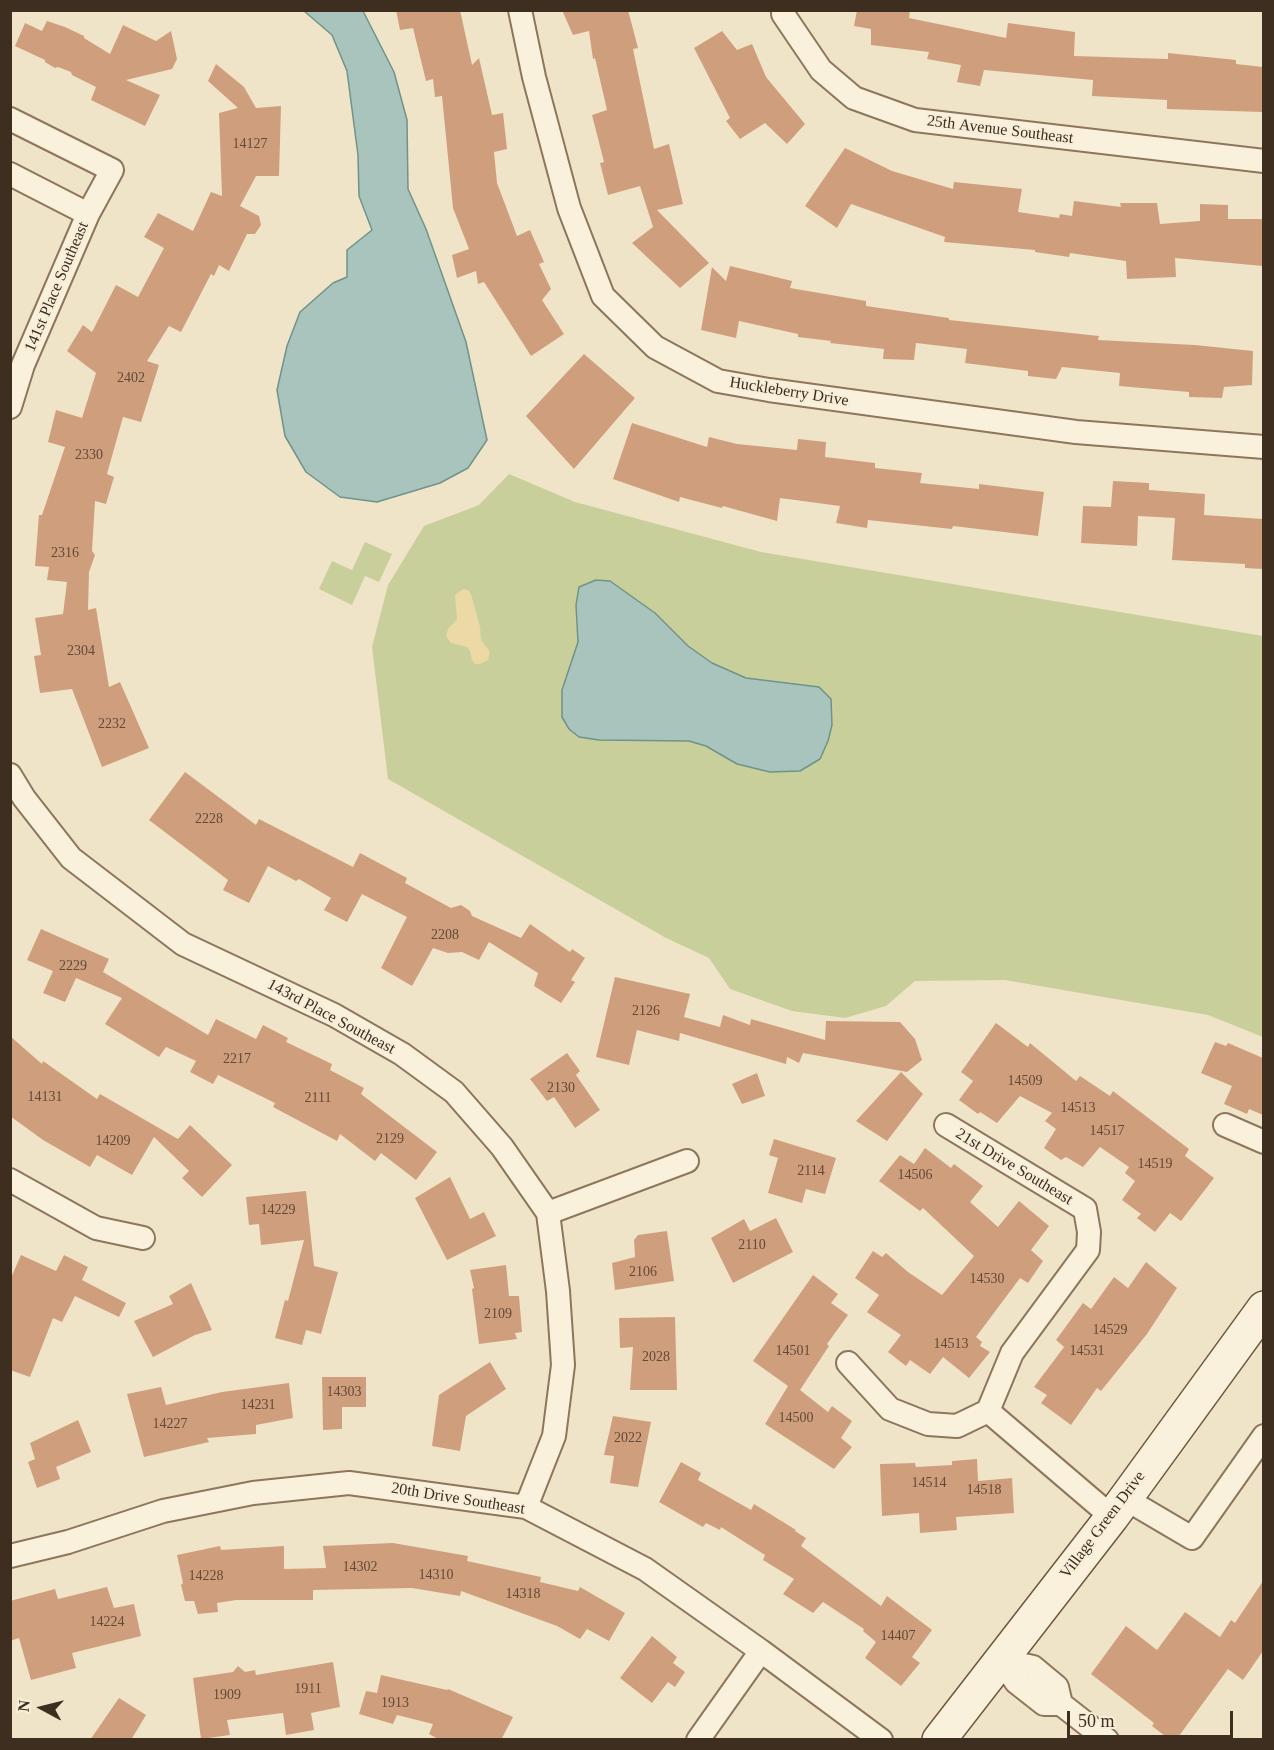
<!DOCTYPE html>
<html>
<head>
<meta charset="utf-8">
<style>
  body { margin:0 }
  #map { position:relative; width:1274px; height:1750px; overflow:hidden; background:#f0e4c8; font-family:"Times New Roman",serif }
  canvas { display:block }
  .frame { position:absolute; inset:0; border:12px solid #3d2e20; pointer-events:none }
  .north { position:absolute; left:12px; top:1678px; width:60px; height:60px; -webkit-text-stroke:4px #f7eed8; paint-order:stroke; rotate:277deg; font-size:16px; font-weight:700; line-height:24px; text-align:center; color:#3d2e20 }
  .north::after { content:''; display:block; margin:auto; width:21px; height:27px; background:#3d2e20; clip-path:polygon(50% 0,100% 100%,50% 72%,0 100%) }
  .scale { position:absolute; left:1067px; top:1711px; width:166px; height:27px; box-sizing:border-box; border:3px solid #3d2e20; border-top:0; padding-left:8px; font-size:18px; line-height:21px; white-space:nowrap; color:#3d2e20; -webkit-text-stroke:4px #f7eed8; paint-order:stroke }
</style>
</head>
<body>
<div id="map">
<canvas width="1274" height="1750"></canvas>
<div class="frame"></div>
<div class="north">N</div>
<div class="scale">50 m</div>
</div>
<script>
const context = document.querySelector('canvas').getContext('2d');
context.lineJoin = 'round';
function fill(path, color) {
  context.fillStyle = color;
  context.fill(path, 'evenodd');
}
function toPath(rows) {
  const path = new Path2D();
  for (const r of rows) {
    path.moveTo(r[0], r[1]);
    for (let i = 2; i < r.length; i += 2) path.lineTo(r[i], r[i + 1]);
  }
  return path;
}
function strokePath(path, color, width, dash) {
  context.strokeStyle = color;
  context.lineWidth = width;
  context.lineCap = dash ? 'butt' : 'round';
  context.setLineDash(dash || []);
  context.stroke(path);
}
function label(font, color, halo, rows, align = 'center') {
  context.font = font + ' "Times New Roman",serif';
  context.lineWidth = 4.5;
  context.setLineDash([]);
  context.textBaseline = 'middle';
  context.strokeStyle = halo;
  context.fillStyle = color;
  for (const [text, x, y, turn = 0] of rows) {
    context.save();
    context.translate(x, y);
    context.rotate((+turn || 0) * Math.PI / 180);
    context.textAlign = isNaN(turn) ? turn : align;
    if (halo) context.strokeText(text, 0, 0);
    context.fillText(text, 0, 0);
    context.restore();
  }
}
const green = toPath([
  [509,474,575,502,761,552,1263,636,1263,1037,1208,1015,1005,980,915,981,886,1006,845,1018,792,1011,730,989,709,958,666,938,388,779,372,647,388,585,424,526,479,505],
  [365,542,392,554,379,582,365,576,352,605,319,589,332,561,352,570]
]);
const sand = toPath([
  [463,589,468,590,471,594,480,627,481,640,490,652,488,660,480,664,475,664,472,660,470,651,467,647,451,643,446,636,448,629,457,619,455,595]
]);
const water = toPath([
  [304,11,363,11,394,72,407,120,408,189,426,229,466,342,487,440,468,468,440,483,377,502,340,497,306,472,285,436,277,390,287,346,300,312,333,283,347,277,347,250,372,230,359,196,358,155,347,71,332,35,304,11],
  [596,580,610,581,655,613,688,646,712,663,746,678,819,687,831,699,832,725,828,741,820,759,800,771,770,772,737,764,706,746,689,741,599,740,579,737,569,729,562,717,562,690,578,642,576,605,579,587,596,580]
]);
const building = toPath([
  [396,10,460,10,472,65,479,58,492,115,503,113,507,149,494,152,497,183,517,236,530,230,544,262,539,264,551,289,542,300,564,334,531,356,484,282,478,284,476,271,457,278,452,255,469,249,453,208,442,96,435,97,433,79,426,81,413,28,400,30],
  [562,10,628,10,638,48,633,49,654,149,669,144,683,204,657,210,709,263,680,288,632,243,653,227,640,186,608,195,600,163,604,162,592,115,607,110,595,58,593,59,589,31,573,35],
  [857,10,910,10,909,18,1006,38,1008,23,1075,32,1074,56,1168,59,1168,53,1236,60,1236,64,1263,67,1263,112,1167,109,1167,100,1092,96,1093,80,984,70,980,86,957,82,961,65,927,59,929,52,871,45,871,29,854,26],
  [47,21,65,27,84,36,84,38,110,54,123,25,156,41,171,31,177,59,172,69,126,80,160,95,145,126,91,100,96,87,72,75,71,72,58,67,55,68,45,62,45,60,15,46,25,23,42,31],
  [722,31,737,50,752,44,766,77,805,124,787,144,765,123,740,139,726,121,730,118,694,48],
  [216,64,244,87,256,108,281,106,279,176,256,176,240,206,259,216,261,225,255,234,247,234,229,271,219,265,214,276,211,274,181,332,169,326,147,361,159,365,141,422,123,417,107,474,114,477,106,504,95,501,92,551,95,555,89,572,88,610,96,608,109,687,120,682,149,748,102,767,72,689,40,693,34,656,41,655,35,618,63,614,67,582,47,580,49,567,35,566,39,515,42,515,65,447,48,442,56,410,82,418,96,373,67,351,83,325,92,332,116,285,138,297,164,248,144,237,158,213,193,231,211,192,222,196,219,113,238,108,208,81],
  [845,148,892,171,953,189,954,182,1022,189,1018,212,1059,218,1060,214,1072,216,1074,201,1121,207,1120,203,1157,203,1160,224,1200,221,1200,204,1228,205,1228,219,1263,219,1263,266,1175,258,1176,277,1127,279,1126,261,1070,253,1069,257,1035,252,1035,250,944,242,945,237,851,204,837,228,805,206],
  [730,266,792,281,790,288,866,301,866,306,949,318,949,320,1099,336,1098,340,1195,345,1253,351,1252,385,1224,387,1222,398,1189,397,1189,392,1119,386,1120,373,1062,367,1056,379,1028,376,1028,371,965,363,967,349,916,343,914,360,883,359,884,349,830,343,831,341,798,337,798,334,739,321,736,338,701,330,712,267,726,281],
  [584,354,635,398,574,469,526,416],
  [632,423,707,447,709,437,737,444,797,450,798,439,826,442,825,457,875,463,875,468,922,473,920,483,979,489,979,484,1044,492,1038,536,953,526,952,529,868,520,867,528,836,523,840,506,780,498,777,521,723,506,722,508,680,497,679,502,613,479],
  [1113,481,1149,483,1149,490,1205,494,1204,515,1263,519,1263,569,1245,568,1245,564,1172,560,1175,518,1138,516,1137,546,1081,543,1083,506,1111,507],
  [185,772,256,825,259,819,353,867,360,853,407,878,405,883,451,908,461,905,470,911,472,916,521,938,530,924,570,952,572,949,585,958,571,980,575,982,561,1003,534,986,538,973,489,942,479,960,462,952,448,953,433,948,412,986,381,968,407,917,362,894,347,922,324,910,331,898,299,879,296,881,268,866,249,903,223,890,228,880,149,820],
  [41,929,109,959,103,972,208,1035,216,1019,256,1039,263,1025,288,1038,286,1042,332,1064,330,1070,364,1088,361,1094,437,1152,416,1180,381,1153,375,1161,340,1134,337,1141,273,1107,275,1103,218,1075,213,1084,190,1072,196,1061,166,1047,159,1057,105,1024,122,998,76,978,65,1002,43,993,53,971,27,960],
  [615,977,690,994,684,1017,720,1027,723,1015,750,1025,751,1019,825,1040,826,1021,900,1022,915,1039,922,1060,907,1072,803,1053,799,1063,787,1057,786,1064,680,1033,679,1041,637,1030,629,1065,596,1057],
  [996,1023,1028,1047,1030,1043,1076,1081,1080,1076,1110,1096,1113,1091,1189,1149,1185,1156,1214,1178,1181,1221,1170,1213,1155,1232,1137,1218,1141,1214,1122,1200,1135,1181,1125,1173,1129,1167,1100,1147,1083,1167,1066,1157,1061,1160,1044,1148,1056,1129,1045,1121,1052,1113,1020,1096,997,1123,980,1112,978,1114,959,1100,973,1081,961,1072],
  [10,1036,42,1064,43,1061,97,1099,100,1094,178,1139,190,1125,232,1165,202,1197,182,1178,189,1171,154,1137,132,1175,97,1155,90,1167,43,1140,10,1116],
  [1215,1042,1226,1046,1228,1043,1263,1058,1263,1115,1249,1109,1247,1114,1224,1104,1232,1086,1201,1073],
  [567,1053,580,1071,576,1075,600,1110,575,1128,554,1097,547,1101,530,1079],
  [901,1072,923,1094,887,1141,856,1121],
  [757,1073,765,1096,742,1104,732,1084],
  [774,1139,836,1158,825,1194,806,1189,802,1203,768,1193,778,1158,769,1155],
  [925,1148,951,1168,954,1164,983,1186,970,1202,998,1227,1019,1201,1049,1226,1031,1250,1043,1261,1028,1283,1020,1278,976,1337,982,1342,980,1346,990,1352,969,1378,943,1357,930,1374,910,1360,906,1366,888,1352,901,1335,867,1312,879,1295,855,1278,873,1251,882,1257,886,1253,908,1272,942,1295,974,1256,923,1208,920,1211,879,1181,900,1155,914,1164],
  [450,1177,470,1219,484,1212,496,1236,447,1260,415,1198],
  [306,1191,314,1266,338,1272,321,1334,306,1330,302,1345,275,1338,285,1300,288,1301,304,1240,261,1245,259,1224,249,1225,246,1197],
  [776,1218,793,1252,733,1283,711,1238,744,1219,750,1231],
  [667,1231,674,1281,615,1290,612,1263,635,1257,634,1240,638,1235],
  [21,1255,56,1271,64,1255,88,1267,82,1280,126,1303,119,1317,75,1296,62,1322,53,1318,30,1377,10,1370,10,1280],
  [1146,1262,1177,1288,1147,1334,1101,1391,1097,1388,1071,1425,1041,1403,1047,1395,1034,1387,1064,1347,1056,1340,1083,1303,1091,1309,1114,1277,1128,1288],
  [506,1265,509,1296,519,1296,522,1332,515,1333,517,1339,479,1344,472,1289,474,1288,470,1270],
  [813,1275,838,1294,831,1303,848,1315,827,1344,829,1346,800,1390,828,1412,832,1406,852,1421,841,1438,852,1447,834,1469,765,1424,788,1386,753,1361],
  [191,1283,212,1330,195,1335,153,1357,134,1321,173,1304,169,1296],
  [675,1317,677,1390,630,1390,633,1347,620,1348,619,1318],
  [490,1362,506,1389,466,1416,460,1451,432,1446,439,1395],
  [322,1377,366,1377,366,1407,342,1407,342,1429,323,1430],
  [289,1383,293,1418,256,1425,256,1434,207,1438,209,1442,144,1457,127,1394,161,1387,166,1405,222,1392],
  [613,1416,651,1422,638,1487,610,1483,614,1456,604,1455],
  [78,1420,91,1452,56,1467,60,1479,37,1488,28,1462,35,1459,30,1443],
  [977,1459,978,1481,1012,1478,1014,1513,956,1517,957,1530,920,1533,919,1513,882,1516,880,1464,915,1463,916,1467,952,1465,952,1461],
  [681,1462,701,1473,698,1480,751,1510,754,1504,796,1530,795,1531,806,1538,801,1546,881,1606,887,1596,932,1630,912,1657,920,1663,901,1686,865,1658,876,1642,863,1631,864,1629,823,1602,813,1613,783,1594,794,1579,763,1560,765,1555,721,1527,720,1530,706,1523,703,1527,659,1502],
  [393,1543,468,1556,467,1561,541,1577,540,1582,578,1591,580,1587,625,1613,609,1641,587,1629,580,1639,557,1626,461,1591,460,1596,412,1588,313,1590,313,1600,236,1600,217,1603,218,1612,198,1614,194,1601,185,1601,181,1585,183,1583,177,1555,220,1546,221,1550,284,1546,284,1569,326,1568,323,1546],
  [1263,1581,1263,1651,1243,1680,1228,1669,1176,1740,1170,1740,1152,1726,1154,1723,1091,1674,1126,1626,1157,1650,1185,1612,1220,1637,1231,1620,1235,1623],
  [107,1587,114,1608,134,1604,141,1636,72,1653,76,1668,31,1680,19,1638,10,1641,10,1601,55,1589,58,1599],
  [652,1636,677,1657,673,1663,685,1672,675,1687,668,1682,652,1703,620,1678],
  [333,1662,340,1707,311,1713,314,1730,286,1735,283,1713,227,1720,230,1735,201,1739,193,1678,233,1672,238,1666,245,1672,255,1670,256,1675],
  [381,1675,447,1690,448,1689,513,1717,501,1740,440,1740,429,1734,433,1724,397,1715,393,1724,359,1714,366,1691,377,1693],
  [119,1698,146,1715,131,1740,90,1740]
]);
const street = toPath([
  [520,10,534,77,569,208,603,296,655,347,718,381,769,390,1076,432,1264,447],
  [783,10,783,14,821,70,854,98,915,120,1264,161],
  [10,119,112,170,88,214,23,365,10,407],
  [10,174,88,214],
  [10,775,24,798,71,858,183,944,334,1015,402,1054,454,1092,502,1147,548,1213,558,1291,563,1365,554,1436,526,1507],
  [946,1125,1085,1209,1089,1232,1088,1250,1012,1353,988,1411,1112,1517],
  [1225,1125,1264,1142],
  [10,1180,96,1228,143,1238],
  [548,1213,687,1161],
  [848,1363,890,1409,928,1424,957,1426,988,1411],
  [1124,1498,1192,1538,1264,1436],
  [10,1556,68,1542,163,1511,253,1493,349,1483,526,1507,645,1569,761,1651,881,1740],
  [1001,1660,1016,1682,1044,1704,1061,1704,1107,1740],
  [1001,1660,1033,1667,1057,1687,1061,1704],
  [698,1740,761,1651]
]);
const secondary = toPath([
  [939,1740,1112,1517,1264,1308]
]);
const numberNames = [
  ["14127",250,144],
  ["2402",131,378],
  ["2330",89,455],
  ["2316",65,553],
  ["2304",81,651],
  ["2232",112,724],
  ["2228",209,819],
  ["2208",445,935],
  ["2229",73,966],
  ["2126",646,1011],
  ["2217",237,1059],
  ["14509",1025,1081],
  ["2130",561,1088],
  ["14131",45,1097],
  ["2111",318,1098],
  ["14513",1078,1108],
  ["14517",1107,1131],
  ["2129",390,1139],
  ["14209",113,1141],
  ["14519",1155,1164],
  ["2114",811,1171],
  ["14506",915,1175],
  ["14229",278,1210],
  ["2110",752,1245],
  ["2106",643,1272],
  ["14530",987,1279],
  ["2109",498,1314],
  ["14529",1110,1330],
  ["14513",951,1344],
  ["14501",793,1351],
  ["14531",1087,1351],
  ["2028",656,1357],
  ["14303",344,1392],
  ["14231",258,1405],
  ["14500",796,1418],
  ["14227",170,1424],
  ["2022",628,1438],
  ["14514",929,1483],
  ["14518",984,1490],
  ["14302",360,1567],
  ["14310",436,1575],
  ["14228",206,1576],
  ["14318",523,1594],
  ["14224",107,1622],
  ["14407",898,1636],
  ["1911",308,1689],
  ["1909",227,1695],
  ["1913",395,1703]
];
const streetNames = [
  ["25th Avenue Southeast",1000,130,7],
  ["141st Place Southeast",57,287,-67],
  ["Huckleberry Drive",789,392,9],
  ["143rd Place Southeast",331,1017,28],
  ["21st Drive Southeast",1014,1167,31],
  ["20th Drive Southeast",458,1499,9],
  ["Village Green Drive",1103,1525,-53]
];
fill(green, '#c9cf9b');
fill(sand, '#ecd9a5');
fill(water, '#a9c4bc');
strokePath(water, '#6f938a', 1.5);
fill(building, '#cf9f7d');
strokePath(street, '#8d765c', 26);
strokePath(secondary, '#6f573f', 36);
strokePath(street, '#faf1dc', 22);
strokePath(secondary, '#faf1dc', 33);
label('14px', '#624a37', null, numberNames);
label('16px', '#3d2e20', '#f7eed8', streetNames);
</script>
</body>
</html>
